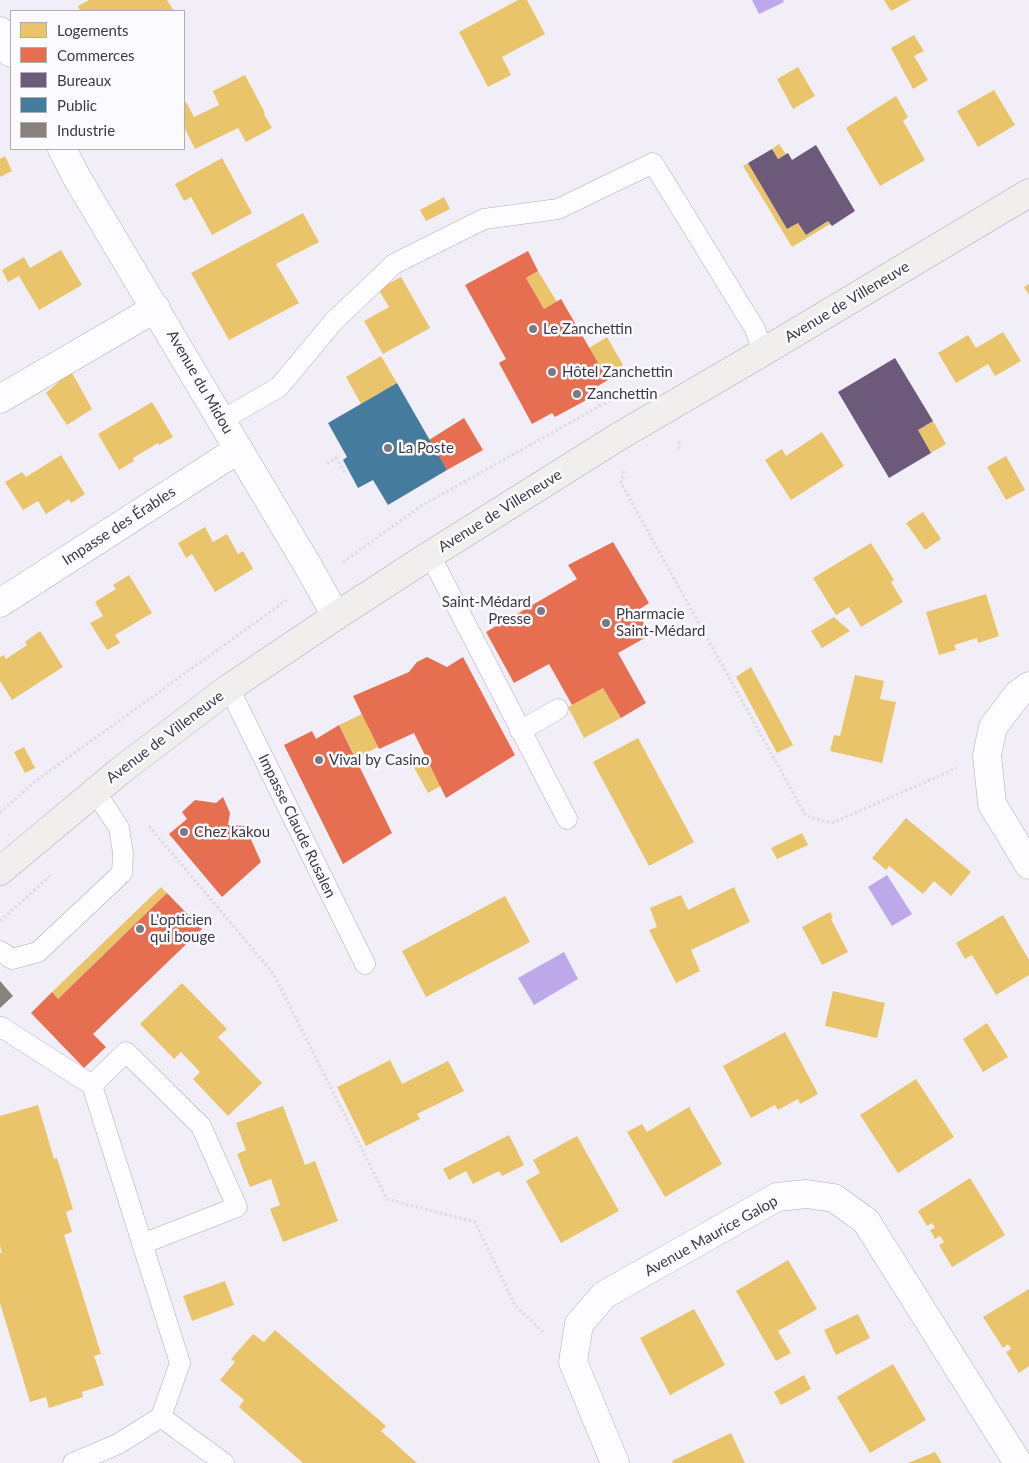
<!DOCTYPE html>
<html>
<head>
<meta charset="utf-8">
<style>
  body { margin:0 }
  #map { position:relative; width:1029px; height:1463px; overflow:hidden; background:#f1eef8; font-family:Lato,sans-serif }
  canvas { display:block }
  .legend { position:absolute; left:10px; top:10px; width:175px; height:140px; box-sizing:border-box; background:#fbfafe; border:1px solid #afaeb3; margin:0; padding:6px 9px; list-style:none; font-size:15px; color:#3c3b42 }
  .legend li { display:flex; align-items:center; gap:10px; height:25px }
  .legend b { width:25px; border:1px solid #afaeb3 }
</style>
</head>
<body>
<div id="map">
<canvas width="1029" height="1463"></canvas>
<ul class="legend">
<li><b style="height:14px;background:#e9c46a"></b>Logements</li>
<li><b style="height:14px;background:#e76f51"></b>Commerces</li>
<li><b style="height:14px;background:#6d597a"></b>Bureaux</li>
<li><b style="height:14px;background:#457b9d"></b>Public</li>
<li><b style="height:14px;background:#8a817c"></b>Industrie</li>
</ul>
</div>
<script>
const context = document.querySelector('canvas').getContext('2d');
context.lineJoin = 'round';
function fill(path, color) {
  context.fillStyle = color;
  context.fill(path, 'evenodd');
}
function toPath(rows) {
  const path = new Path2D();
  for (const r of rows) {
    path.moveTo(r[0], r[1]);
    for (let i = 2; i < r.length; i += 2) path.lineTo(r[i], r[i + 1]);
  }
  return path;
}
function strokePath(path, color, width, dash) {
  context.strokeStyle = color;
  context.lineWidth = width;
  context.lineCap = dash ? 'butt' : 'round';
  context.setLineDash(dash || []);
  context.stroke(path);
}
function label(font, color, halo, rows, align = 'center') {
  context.font = font + ' Lato,sans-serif';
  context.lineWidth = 5;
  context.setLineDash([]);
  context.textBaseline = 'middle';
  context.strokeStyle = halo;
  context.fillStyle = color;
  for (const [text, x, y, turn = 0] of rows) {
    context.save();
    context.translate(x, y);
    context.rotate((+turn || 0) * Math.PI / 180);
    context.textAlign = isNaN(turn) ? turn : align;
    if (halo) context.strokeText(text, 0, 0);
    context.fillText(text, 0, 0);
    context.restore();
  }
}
const water = toPath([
  [752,0,783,0,784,2,759,14],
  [887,875,912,914,892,926,868,887],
  [564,952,578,979,534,1005,518,978]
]);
const homes = toPath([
  [89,0,167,0,174,11,80,11,78,6],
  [518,0,527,0,545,34,502,57,511,75,488,87,459,32],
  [884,0,911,0,891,11],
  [914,35,924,51,914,56,928,80,913,89,891,48],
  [798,67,815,96,793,109,777,79],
  [245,75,265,113,264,114,272,128,246,142,238,128,195,149,184,127,184,103,186,102,194,117,219,105,213,91],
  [994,90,1015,125,978,147,957,111],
  [896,96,908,117,903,121,925,160,880,186,846,128],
  [779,144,786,154,778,159,772,149],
  [5,156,12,171,0,177,0,159],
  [222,158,252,213,212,235,191,197,184,201,175,184],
  [748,163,787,229,798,223,806,235,828,221,830,224,792,247,743,166],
  [444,197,450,209,426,221,420,210],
  [303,213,319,242,276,264,299,303,229,340,191,273],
  [61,250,82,285,39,310,19,276,8,282,2,270,24,257,30,268],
  [538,271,557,302,544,309,526,278],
  [401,277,430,328,383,354,364,321,389,307,378,289],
  [1029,284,1029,295,1024,287],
  [1003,332,1021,361,995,376,988,364,956,383,938,353,968,335,976,348],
  [607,337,623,365,605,375,589,348],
  [381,356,397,383,361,404,346,377],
  [71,371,92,409,67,425,46,393],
  [152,402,173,437,159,445,158,443,133,458,134,461,119,470,98,434],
  [933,421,946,444,931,453,918,430],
  [822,432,844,466,791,500,765,460,782,449,786,456],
  [61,455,85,494,71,503,69,499,46,514,38,501,23,510,5,482,22,472,26,477],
  [1006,456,1025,490,1006,500,987,467],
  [923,512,941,539,925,550,906,523],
  [205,527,213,542,227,534,238,554,243,551,253,569,215,592,192,554,186,558,178,543],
  [871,543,894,580,891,582,903,602,861,627,849,607,836,615,813,578],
  [129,575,152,613,115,635,120,643,107,650,90,623,103,616,95,602,116,589,113,585],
  [986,594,999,636,978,643,977,638,954,645,956,650,939,655,926,612],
  [834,617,850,631,822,648,811,631],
  [40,631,63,667,12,700,0,681,0,657,4,655,6,659,27,645,25,642],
  [751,667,793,745,777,753,736,677],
  [855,675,884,681,880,699,896,702,882,763,830,751,834,735,840,736],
  [603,688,621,718,584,738,568,707],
  [362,714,378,747,356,758,339,725],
  [638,738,694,842,649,866,593,762],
  [24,747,35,768,25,773,14,752],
  [425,756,441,786,428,793,412,764],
  [906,818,971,872,951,896,934,881,923,894,889,866,886,870,872,858],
  [802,833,808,845,777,859,771,848],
  [161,887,167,893,58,999,52,992],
  [734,887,750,922,691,950,700,971,676,983,649,930,657,927,650,908,681,895,688,910],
  [505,896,530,942,426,997,402,951],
  [830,912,833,918,831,919,848,952,822,965,802,927],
  [1003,915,1029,960,1029,975,996,995,972,955,965,959,956,943],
  [182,983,227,1029,218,1037,262,1083,228,1116,193,1079,200,1072,181,1052,174,1059,140,1024],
  [833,991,885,1003,877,1038,825,1026],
  [987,1023,1008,1057,983,1072,963,1039],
  [785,1032,818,1094,800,1104,798,1099,778,1110,775,1105,751,1118,723,1066],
  [390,1060,402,1084,448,1061,464,1091,417,1114,420,1119,366,1146,337,1087],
  [916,1079,954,1137,898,1173,860,1115],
  [38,1105,54,1159,57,1158,73,1209,66,1212,72,1232,64,1235,101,1354,94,1356,104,1385,82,1392,83,1397,49,1408,46,1397,30,1402,0,1303,0,1253,2,1253,0,1246,0,1116],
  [283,1106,305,1165,315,1161,338,1221,283,1242,270,1209,280,1205,271,1179,250,1187,237,1154,246,1150,236,1123],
  [689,1107,722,1164,665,1197,627,1132,642,1124,647,1132],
  [509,1135,524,1165,502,1176,499,1171,473,1184,466,1171,449,1180,443,1169],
  [577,1136,619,1211,561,1243,526,1181,540,1173,533,1160],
  [970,1178,1005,1235,952,1267,939,1245,944,1242,940,1236,935,1239,930,1230,935,1228,932,1223,927,1226,918,1211],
  [788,1260,817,1309,778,1331,791,1353,776,1361,736,1291],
  [225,1281,234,1305,192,1321,183,1296],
  [1029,1289,1029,1366,1019,1373,1006,1352,1011,1349,1008,1344,1003,1348,983,1317],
  [694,1309,725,1365,670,1395,640,1338],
  [858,1314,870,1338,836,1355,824,1330],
  [275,1330,386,1426,381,1431,417,1463,303,1463,239,1407,244,1400,220,1380,235,1362,231,1359,253,1334,264,1342],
  [893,1364,926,1420,870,1453,837,1397],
  [804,1375,811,1389,781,1405,774,1392],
  [731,1433,745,1463,673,1463,672,1461],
  [935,1452,942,1463,908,1463]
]);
const shops = toPath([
  [528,251,538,271,526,278,544,309,561,299,608,380,591,390,594,396,555,417,552,413,532,424,499,363,506,359,465,285],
  [464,418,483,450,447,470,429,440],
  [613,542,649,603,637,611,650,635,618,653,646,703,621,718,603,688,572,705,549,664,514,683,486,632,577,579,568,565],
  [427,657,447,667,463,657,515,755,446,798,414,733,379,749,353,696,409,672,417,662],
  [339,725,392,833,343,864,284,745,312,731,316,739],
  [223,797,230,813,228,825,245,826,261,862,222,897,169,834,187,819,182,812,195,800,216,803],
  [167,893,202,929,93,1034,106,1047,84,1068,31,1013,52,992,58,999]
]);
const offices = toPath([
  [816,145,855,211,832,226,828,221,806,235,798,223,787,229,748,163,772,149,778,159,788,153,792,160],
  [895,358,933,421,918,430,931,453,889,478,838,392]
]);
const public = toPath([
  [397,383,447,470,388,505,373,480,358,488,343,460,347,457,328,423]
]);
const industry = toPath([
  [0,981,13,996,0,1008]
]);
const path = toPath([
  [596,400,600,406],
  [679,449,679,440],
  [327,464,336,458,345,473],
  [624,471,621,483,806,816,832,823,957,768],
  [343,562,421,506,600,406,627,392],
  [0,813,33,783,288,599],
  [149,826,273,973,387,1199,475,1222,515,1305,544,1333],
  [0,921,52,874]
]);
const service = toPath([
  [222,420,279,387,334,321,394,264,484,219,558,209,653,163,755,329,763,352],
  [430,555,567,819],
  [229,688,365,964],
  [520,731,558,709],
  [0,951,12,959,38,952,122,873,123,853,119,828,95,791],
  [0,1029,1,1027,92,1085,180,1363,161,1417],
  [92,1085,126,1052,201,1126,237,1207,142,1244],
  [73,1463,118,1444,161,1417,224,1463]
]);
const minor = toPath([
  [0,31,11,53],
  [62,149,77,178,308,566,336,616],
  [0,399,156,308],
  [0,603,239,449],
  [1029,686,1018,694,993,727,987,755,992,804,1029,865],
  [615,1463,573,1362,579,1324,604,1295,777,1197,806,1194,834,1198,866,1221,1018,1463]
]);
const secondary = toPath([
  [0,871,120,771,229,688,336,616,430,555,618,437,763,352,1029,193]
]);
const markers = [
  [533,329,5,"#7b7a82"],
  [552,372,5,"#7b7a82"],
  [577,394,5,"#7b7a82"],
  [388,448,5,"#7b7a82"],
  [541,611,5,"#7b7a82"],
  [606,623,5,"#7b7a82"],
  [319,760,5,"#7b7a82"],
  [184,832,5,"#7b7a82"],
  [140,929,5,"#7b7a82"]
];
const streetNames = [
  ["Avenue de Villeneuve",847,302,-31],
  ["Avenue du Midou",200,382,60],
  ["Avenue de Villeneuve",500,511,-32],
  ["Impasse des Érables",119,526,-33],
  ["Avenue de Villeneuve",165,737,-37],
  ["Impasse Claude Rusalen",297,826,64],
  ["Avenue Maurice Galop",711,1236,-29]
];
const poiNames = [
  ["Le Zanchettin",543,329],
  ["Hôtel Zanchettin",562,372],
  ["Zanchettin",587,394],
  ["La Poste",398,448],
  ["Saint-Médard",531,602,"right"],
  ["Presse",531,619,"right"],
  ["Pharmacie",616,614],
  ["Saint-Médard",616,631],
  ["Vival by Casino",329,760],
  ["Chez kakou",194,832],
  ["L'opticien",150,920],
  ["qui bouge",150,937]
];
fill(water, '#bda9e9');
fill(homes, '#e9c46a');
fill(shops, '#e76f51');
fill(offices, '#6d597a');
fill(public, '#457b9d');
fill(industry, '#8a817c');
strokePath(service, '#b0adb5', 21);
strokePath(minor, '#b0adb5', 29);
strokePath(secondary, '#b0adb5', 29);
strokePath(path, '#dddddf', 3, [2.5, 2.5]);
strokePath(service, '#fdfcfe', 20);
strokePath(minor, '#fdfcfe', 28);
strokePath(secondary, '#f1efee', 28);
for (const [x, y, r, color] of markers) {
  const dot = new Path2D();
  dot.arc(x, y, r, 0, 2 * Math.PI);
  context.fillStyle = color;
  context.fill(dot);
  strokePath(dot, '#fbfafe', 2);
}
label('15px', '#3c3b42', '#fbfafe', streetNames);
label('15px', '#3c3b42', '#fbfafe', poiNames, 'left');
</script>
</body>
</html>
